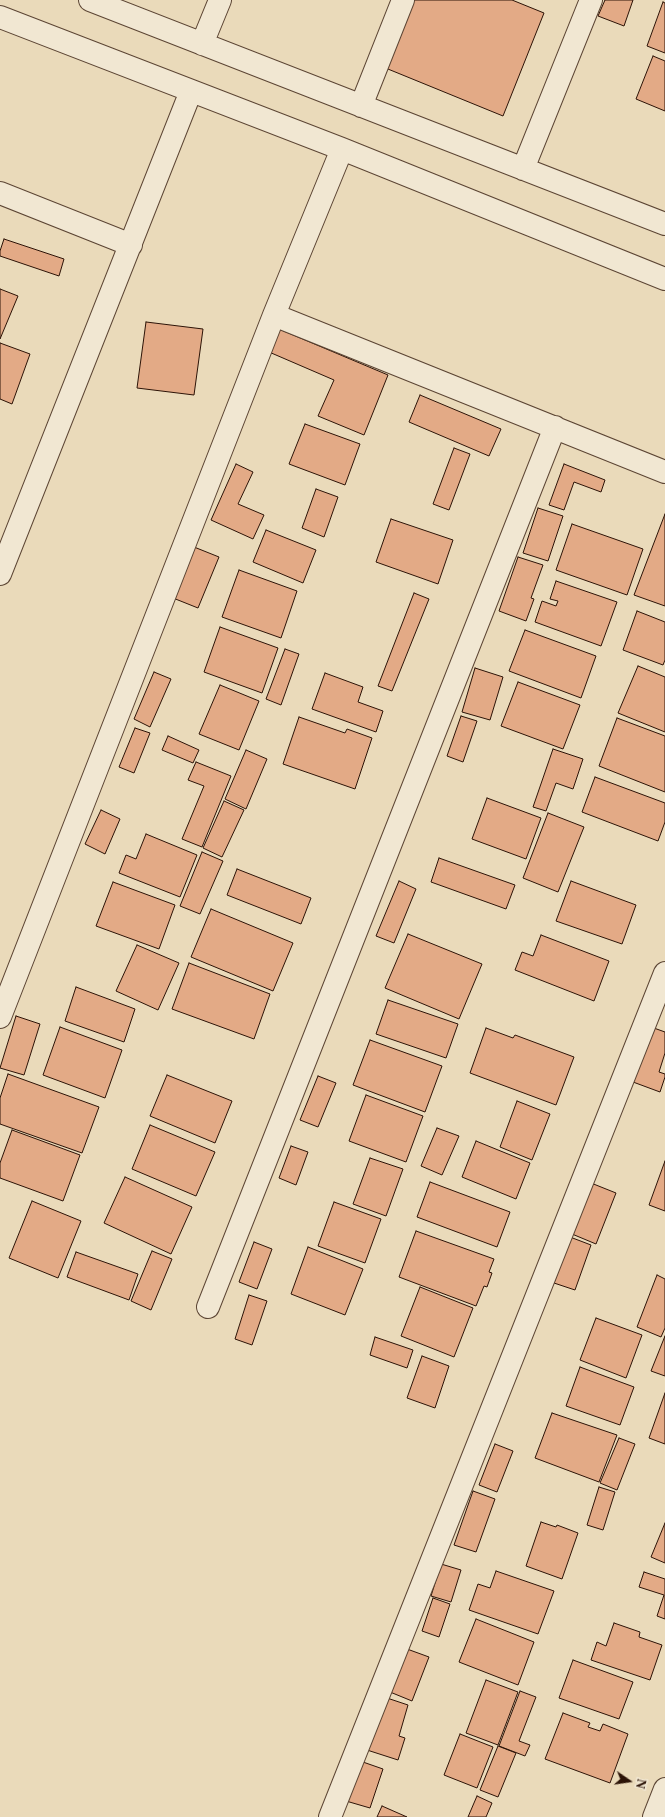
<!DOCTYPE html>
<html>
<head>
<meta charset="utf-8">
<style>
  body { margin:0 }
  #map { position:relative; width:665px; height:1817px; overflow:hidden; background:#eadaba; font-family:"Libre Caslon Text",serif }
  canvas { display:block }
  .north { position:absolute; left:609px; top:1761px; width:40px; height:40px; -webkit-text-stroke:3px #f1e7d2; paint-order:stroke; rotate:103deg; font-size:11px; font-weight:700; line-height:16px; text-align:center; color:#2c1307 }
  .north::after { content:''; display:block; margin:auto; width:14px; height:18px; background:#2c1307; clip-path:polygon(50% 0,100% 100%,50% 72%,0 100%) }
</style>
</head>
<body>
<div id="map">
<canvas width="665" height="1817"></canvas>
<div class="north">N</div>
</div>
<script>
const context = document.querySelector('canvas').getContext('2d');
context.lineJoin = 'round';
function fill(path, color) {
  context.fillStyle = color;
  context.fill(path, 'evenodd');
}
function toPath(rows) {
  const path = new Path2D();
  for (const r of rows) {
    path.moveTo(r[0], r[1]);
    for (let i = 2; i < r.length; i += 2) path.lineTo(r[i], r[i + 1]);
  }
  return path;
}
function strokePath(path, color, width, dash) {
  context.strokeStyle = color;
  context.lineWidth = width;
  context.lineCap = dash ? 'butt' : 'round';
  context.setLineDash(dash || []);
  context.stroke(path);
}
const building = toPath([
  [409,0,512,0,544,13,503,116,383,67,409,0],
  [605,0,633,0,624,26,598,16,605,0],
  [663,2,665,3,665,53,647,46,663,2],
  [653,56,665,61,665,111,636,99,653,56],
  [4,239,64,259,59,276,0,256,0,251,4,239],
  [0,289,18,296,0,339,0,289],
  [146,322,203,329,194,395,137,388,146,322],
  [279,329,388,375,364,435,318,416,334,380,269,352,279,329],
  [0,343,30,354,12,404,0,399,0,343],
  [420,395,501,429,489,456,409,422,420,395],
  [305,424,360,444,345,485,289,464,305,424],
  [454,448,470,454,449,510,433,504,454,448],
  [236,464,253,472,238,504,264,515,253,539,211,520,236,464],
  [564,464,605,480,601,492,574,482,564,510,549,505,564,464],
  [316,489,338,497,324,537,302,528,316,489],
  [538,508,563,516,548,561,523,553,538,508],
  [665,514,665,606,634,595,665,514],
  [391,519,453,540,438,584,376,562,391,519],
  [572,524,643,549,627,595,556,570,572,524],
  [266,530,316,550,303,583,253,562,266,530],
  [194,547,219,557,198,608,173,598,194,547],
  [518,557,543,565,531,598,534,599,526,621,499,611,518,557],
  [239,570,297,591,281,638,222,617,239,570],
  [556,581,617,602,601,646,535,622,542,601,556,606,558,601,550,599,556,581],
  [414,593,429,599,392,691,378,686,414,593],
  [637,611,665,622,665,660,663,665,623,650,637,611],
  [220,627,278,648,262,693,204,672,220,627],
  [525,630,596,656,581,698,509,671,525,630],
  [285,649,299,654,281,705,266,699,285,649],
  [638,666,665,677,665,732,618,713,638,666],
  [475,668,503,677,490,720,462,712,475,668],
  [154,672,171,679,150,727,134,719,154,672],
  [325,673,363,687,358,702,383,711,376,732,312,709,325,673],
  [518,682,580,705,563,749,501,726,518,682],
  [220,685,259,701,239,750,199,734,220,685],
  [461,716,477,721,463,762,447,756,461,716],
  [299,717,345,733,347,729,372,738,355,789,283,764,299,717],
  [617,718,665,736,665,792,599,766,617,718],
  [135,728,150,733,134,773,119,767,135,728],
  [168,736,199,750,193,763,162,750,168,736],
  [553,749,583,759,573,789,556,783,546,811,533,807,553,749],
  [246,750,267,759,246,809,225,799,246,750],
  [196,762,231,776,202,847,182,839,204,786,188,780,196,762],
  [595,777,665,803,665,822,658,841,582,812,595,777],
  [487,798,541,818,526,859,472,839,487,798],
  [224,801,244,810,222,857,203,848,224,801],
  [101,810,120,819,105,854,85,844,101,810],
  [548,813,584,827,558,892,523,878,548,813],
  [146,834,197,855,180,897,119,873,126,855,136,859,146,834],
  [202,852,223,861,200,914,180,906,202,852],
  [439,858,515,885,506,909,431,882,439,858],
  [237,869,311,898,301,924,227,895,237,869],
  [399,881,416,889,394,943,376,936,399,881],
  [571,881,636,905,622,944,556,921,571,881],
  [113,882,175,905,159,949,96,926,113,882],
  [211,909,293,943,273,991,191,957,211,909],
  [408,934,482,964,459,1019,385,988,408,934],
  [541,935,609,961,594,1001,515,970,522,952,533,956,541,935],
  [137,945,179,963,158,1010,116,991,137,945],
  [189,963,270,994,254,1039,172,1009,189,963],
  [76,987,135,1009,124,1042,65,1021,76,987],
  [388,1000,458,1024,446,1058,376,1034,388,1000],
  [16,1016,40,1024,24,1075,0,1068,16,1016],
  [60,1027,122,1050,105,1098,43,1075,60,1027],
  [651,1027,665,1032,665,1053,659,1072,665,1074,665,1077,660,1092,633,1082,651,1027],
  [486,1028,513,1038,515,1035,574,1057,556,1105,470,1073,486,1028],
  [370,1040,442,1066,425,1112,353,1085,370,1040],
  [8,1074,99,1107,82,1153,0,1124,0,1098,8,1074],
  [167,1075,232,1101,215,1143,150,1116,167,1075],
  [318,1076,336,1083,318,1127,300,1120,318,1076],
  [366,1095,423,1116,406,1162,349,1141,366,1095],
  [517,1101,550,1114,532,1160,500,1147,517,1101],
  [150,1125,215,1152,196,1196,132,1169,150,1125],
  [437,1128,459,1136,442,1175,421,1166,437,1128],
  [12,1130,80,1155,63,1201,0,1178,0,1163,12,1130],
  [476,1141,530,1163,516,1199,462,1177,476,1141],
  [291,1146,308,1152,296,1185,279,1178,291,1146],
  [370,1158,403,1169,386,1216,353,1204,370,1158],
  [665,1161,665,1211,649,1205,665,1161],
  [125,1177,192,1207,171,1254,104,1223,125,1177],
  [430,1182,510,1212,497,1247,417,1217,430,1182],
  [591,1183,616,1193,596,1244,572,1234,591,1183],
  [32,1201,81,1221,58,1278,9,1258,32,1201],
  [334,1202,381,1219,365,1263,318,1246,334,1202],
  [416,1231,494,1259,489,1272,492,1273,487,1287,484,1286,476,1306,399,1277,416,1231],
  [570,1237,591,1245,575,1290,554,1283,570,1237],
  [254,1242,272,1249,257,1289,239,1282,254,1242],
  [308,1247,363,1269,345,1315,291,1294,308,1247],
  [152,1251,172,1259,151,1310,131,1301,152,1251],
  [76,1252,138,1274,129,1300,67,1277,76,1252],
  [657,1275,665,1279,665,1328,661,1337,637,1327,657,1275],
  [420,1287,473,1308,454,1357,401,1336,420,1287],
  [249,1295,267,1301,252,1345,235,1339,249,1295],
  [596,1318,642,1335,626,1378,580,1360,596,1318],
  [665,1336,665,1376,651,1371,665,1336],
  [375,1337,413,1350,407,1368,370,1355,375,1337],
  [422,1356,449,1366,435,1408,407,1398,422,1356],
  [580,1367,634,1387,620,1425,566,1406,580,1367],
  [665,1393,665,1444,649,1438,665,1393],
  [552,1413,617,1435,599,1482,535,1458,552,1413],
  [619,1438,635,1444,617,1490,600,1483,619,1438],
  [495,1444,513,1451,497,1492,479,1485,495,1444],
  [599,1487,615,1492,603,1530,587,1525,599,1487],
  [473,1491,495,1499,476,1552,454,1545,473,1491],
  [541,1522,556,1527,557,1525,578,1533,562,1579,526,1566,541,1522],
  [665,1523,665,1563,651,1557,665,1523],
  [441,1564,461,1570,451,1602,431,1596,441,1564],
  [496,1571,554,1591,538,1634,469,1610,478,1584,490,1588,496,1571],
  [644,1572,665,1579,665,1619,657,1616,664,1595,639,1587,644,1572],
  [433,1598,450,1604,439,1637,422,1631,433,1598],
  [476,1619,534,1642,518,1685,459,1662,476,1619],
  [614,1623,640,1632,639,1637,662,1645,650,1680,591,1660,597,1642,606,1646,614,1623],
  [407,1649,429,1657,412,1701,390,1692,407,1649],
  [573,1660,633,1682,619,1719,559,1698,573,1660],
  [486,1680,518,1692,498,1745,466,1733,486,1680],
  [520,1691,536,1697,519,1741,530,1745,525,1756,499,1746,520,1691],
  [384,1697,408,1705,399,1736,405,1738,398,1760,367,1750,384,1697],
  [563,1713,590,1723,588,1727,600,1731,603,1724,628,1734,610,1783,545,1759,563,1713],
  [460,1734,493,1747,477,1788,444,1775,460,1734],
  [498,1746,516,1753,498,1797,480,1790,498,1746],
  [360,1761,383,1769,370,1808,346,1801,360,1761],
  [477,1796,492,1803,486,1817,468,1817,477,1796],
  [382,1806,407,1817,377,1817,382,1806]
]);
const minor = toPath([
  [90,0,665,224],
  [0,17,342,149,665,279],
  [202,44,220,0],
  [361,106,403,0],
  [523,169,591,0],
  [0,193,131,245],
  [274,315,665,472],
  [0,574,191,91],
  [0,1017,274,315,342,149],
  [208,1307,555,427],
  [330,1817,665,973],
  [654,1817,665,1789]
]);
fill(building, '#e3aa86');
strokePath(building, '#2c1307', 1);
strokePath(minor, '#5c4534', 24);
strokePath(minor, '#f1e7d2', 22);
</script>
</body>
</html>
